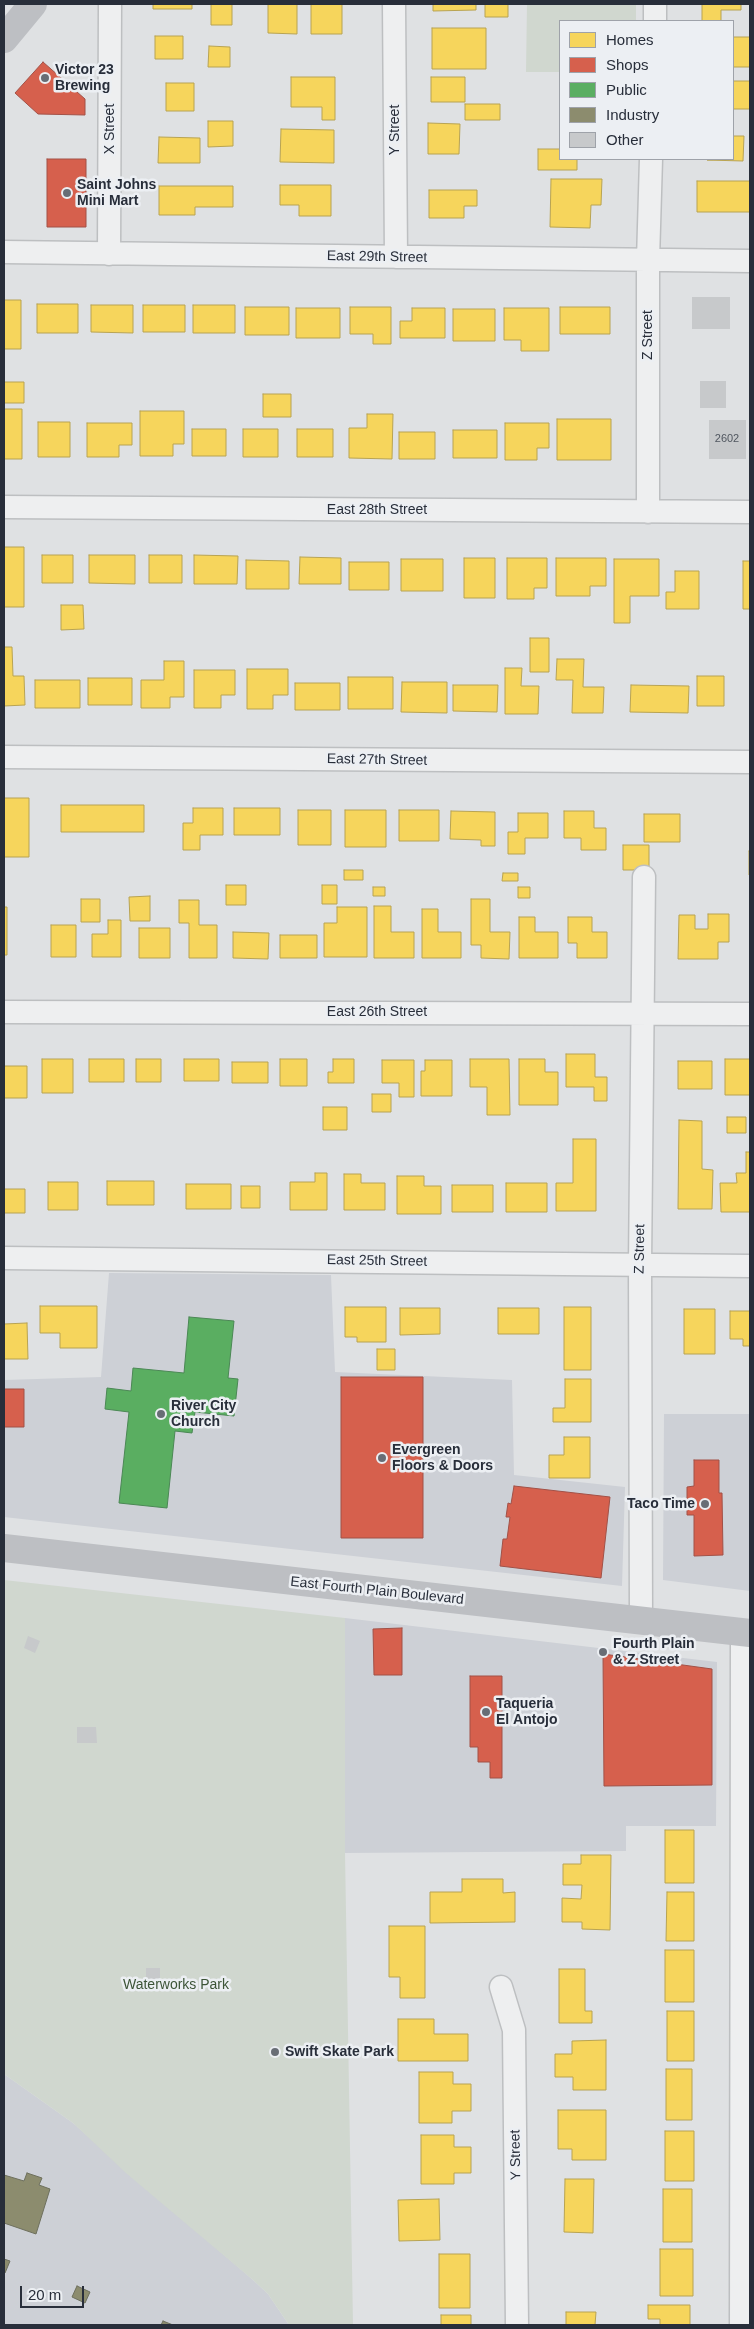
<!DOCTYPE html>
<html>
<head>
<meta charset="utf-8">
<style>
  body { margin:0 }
  #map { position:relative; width:754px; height:2329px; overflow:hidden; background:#dfe1e3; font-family:Helvetica,sans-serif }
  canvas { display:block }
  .frame { position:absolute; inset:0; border:5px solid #282e3a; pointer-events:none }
  .legend { position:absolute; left:559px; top:20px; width:175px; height:140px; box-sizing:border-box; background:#eceff3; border:1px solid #9ea2a9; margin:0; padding:6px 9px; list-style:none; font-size:15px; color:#282e3a }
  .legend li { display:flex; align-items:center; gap:10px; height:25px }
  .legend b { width:25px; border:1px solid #9ea2a9 }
  .scale { position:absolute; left:20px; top:2286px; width:64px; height:22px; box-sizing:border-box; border:2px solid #282e3a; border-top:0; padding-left:6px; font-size:15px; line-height:18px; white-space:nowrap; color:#282e3a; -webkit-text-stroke:4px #eceff3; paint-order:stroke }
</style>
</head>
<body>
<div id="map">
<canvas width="754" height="2329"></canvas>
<div class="frame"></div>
<ul class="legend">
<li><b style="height:14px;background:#f6d55c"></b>Homes</li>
<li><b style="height:14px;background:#d6604d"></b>Shops</li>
<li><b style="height:14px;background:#5aae61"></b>Public</li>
<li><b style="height:14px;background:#8c8c6e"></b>Industry</li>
<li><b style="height:14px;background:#c7c9cb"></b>Other</li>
</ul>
<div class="scale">20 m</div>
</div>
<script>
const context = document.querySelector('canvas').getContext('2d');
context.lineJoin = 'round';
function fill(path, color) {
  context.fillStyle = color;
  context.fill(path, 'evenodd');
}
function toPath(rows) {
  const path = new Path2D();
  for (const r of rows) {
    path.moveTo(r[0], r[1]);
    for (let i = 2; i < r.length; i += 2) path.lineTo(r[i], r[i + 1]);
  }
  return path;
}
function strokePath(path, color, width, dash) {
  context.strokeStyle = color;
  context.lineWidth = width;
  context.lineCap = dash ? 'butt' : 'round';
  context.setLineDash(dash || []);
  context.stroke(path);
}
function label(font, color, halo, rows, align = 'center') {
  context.font = font + ' Helvetica,sans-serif';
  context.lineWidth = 5;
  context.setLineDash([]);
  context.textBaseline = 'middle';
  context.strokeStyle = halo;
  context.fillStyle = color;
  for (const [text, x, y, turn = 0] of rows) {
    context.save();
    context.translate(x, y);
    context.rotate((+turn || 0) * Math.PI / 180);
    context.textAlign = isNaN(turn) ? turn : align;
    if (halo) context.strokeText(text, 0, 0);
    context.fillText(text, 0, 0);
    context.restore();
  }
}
const built = toPath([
  [109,1273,331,1275,335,1372,512,1380,514,1475,625,1487,622,1586,4,1517,4,1380,101,1377],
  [664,1414,750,1414,750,1591,663,1580],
  [345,1618,717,1662,716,1826,626,1826,626,1851,345,1853],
  [4,2074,73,2123,253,2280,268,2294,289,2325,4,2325]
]);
const green = toPath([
  [527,4,636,4,636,21,560,21,560,72,526,72],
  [4,1580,345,1618,345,1853,353,2325,289,2325,268,2294,253,2280,127,2174,73,2123,4,2074]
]);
const homes = toPath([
  [153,4,192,4,192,9,153,9,153,4],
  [211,4,232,4,232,25,211,25,211,4],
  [268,4,297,4,297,34,268,33,268,4],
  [311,4,342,4,342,34,311,34,311,4],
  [433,4,476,4,476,10,433,11,433,4],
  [485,4,508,4,508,17,485,17,485,4],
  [702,4,741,4,741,10,721,10,721,21,702,21,702,4],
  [432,28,486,28,486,69,432,69,432,28],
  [155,36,183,36,183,59,155,59,155,36],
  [733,37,750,37,750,67,733,67,733,37],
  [209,46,230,47,230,67,208,67,209,46],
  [291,77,335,77,335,120,322,120,322,107,291,107,291,77],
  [431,77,465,77,465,102,431,102,431,77],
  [733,81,750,81,750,109,733,109,733,81],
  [166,83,194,83,194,111,166,111,166,83],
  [465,104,500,104,500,120,465,120,465,104],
  [208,121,233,121,233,146,208,147,208,121],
  [428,123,460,124,459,154,428,154,428,123],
  [281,129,334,130,334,163,280,162,281,129],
  [733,136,744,136,743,161,707,160,733,159,733,136],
  [159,137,200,138,200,163,158,163,159,137],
  [538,149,560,149,560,159,577,159,577,170,538,170,538,149],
  [551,179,602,179,601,205,591,205,590,228,550,227,551,179],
  [697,181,750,181,750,212,697,212,697,181],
  [280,185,331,185,331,216,299,216,299,205,280,205,280,185],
  [159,186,233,186,233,207,195,207,195,215,159,215,159,186],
  [429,190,477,190,477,206,464,206,464,218,429,218,429,190],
  [4,300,21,300,21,349,4,349,4,300],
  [37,304,78,304,78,333,37,333,37,304],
  [91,305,133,305,133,333,91,332,91,305],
  [143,305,185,305,185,332,143,332,143,305],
  [193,305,235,305,235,333,193,333,193,305],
  [245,307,289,307,289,335,245,335,245,307],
  [350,307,391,307,391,344,373,344,373,334,350,334,350,307],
  [560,307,610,307,610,334,560,334,560,307],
  [296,308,340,308,340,338,296,338,296,308],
  [412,308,445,308,445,338,400,338,400,321,412,321,412,308],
  [504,308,549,308,549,351,521,351,521,340,504,340,504,308],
  [453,309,495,309,495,341,453,341,453,309],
  [4,382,24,382,24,403,4,403,4,382],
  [263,394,291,394,291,417,263,417,263,394],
  [4,409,22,409,22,459,4,459,4,409],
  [140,411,184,411,184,444,173,444,173,456,140,456,140,411],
  [367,414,393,414,392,459,349,458,349,428,367,428,367,414],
  [557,419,611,419,611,460,557,460,557,419],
  [38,422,70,422,70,457,38,457,38,422],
  [87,423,132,423,132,445,119,445,119,457,87,457,87,423],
  [505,423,549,423,549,448,537,448,537,460,505,460,505,423],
  [192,429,226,429,226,456,192,456,192,429],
  [243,429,278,429,278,457,243,457,243,429],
  [297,429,333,429,333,457,297,457,297,429],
  [453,430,497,430,497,458,453,458,453,430],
  [399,432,435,432,435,459,399,459,399,432],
  [4,547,24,547,24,607,4,607,4,547],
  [42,555,73,555,73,583,42,583,42,555],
  [89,555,135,555,135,584,89,583,89,555],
  [149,555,182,555,182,583,149,583,149,555],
  [194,555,238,556,237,584,194,584,194,555],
  [300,557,341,558,341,584,299,584,300,557],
  [464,558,495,558,495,598,464,598,464,558],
  [507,558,547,558,547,588,534,588,534,599,507,599,507,558],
  [556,558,606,558,606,586,590,586,590,596,556,596,556,558],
  [401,559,443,559,443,591,401,591,401,559],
  [614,559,659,559,659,596,630,596,630,623,614,623,614,559],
  [246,560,289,561,289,589,246,589,246,560],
  [743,561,750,561,750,609,743,609,743,561],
  [349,562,389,562,389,590,349,590,349,562],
  [675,571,699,571,699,609,666,609,666,592,675,592,675,571],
  [61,605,83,605,84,629,61,630,61,605],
  [530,638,549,638,549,672,530,672,530,638],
  [4,647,12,647,13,676,24,676,25,705,4,706,4,647],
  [557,659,584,659,583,687,604,687,603,713,572,713,573,680,556,680,557,659],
  [164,661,184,661,184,697,170,697,170,708,141,708,141,680,164,680,164,661],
  [505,668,522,668,521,686,539,686,538,714,505,714,505,668],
  [247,669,288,669,288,695,273,695,273,709,247,709,247,669],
  [194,670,235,670,235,695,221,695,221,708,194,708,194,670],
  [697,676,724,676,724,706,697,706,697,676],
  [348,677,393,677,393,709,348,709,348,677],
  [88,678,132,678,132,705,88,705,88,678],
  [35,680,80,680,80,708,35,708,35,680],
  [402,682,447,682,447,713,401,712,402,682],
  [295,683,340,683,340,710,295,710,295,683],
  [453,685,498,685,497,712,453,711,453,685],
  [631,685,689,686,688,713,630,712,631,685],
  [4,798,29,798,29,857,4,857,4,798],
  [61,805,144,805,144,832,61,832,61,805],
  [193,808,223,808,223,835,200,835,200,850,183,850,183,823,193,823,193,808],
  [234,808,280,808,280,835,234,835,234,808],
  [298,810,331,810,331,845,298,845,298,810],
  [345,810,386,810,386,847,345,847,345,810],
  [399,810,439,810,439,841,399,841,399,810],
  [451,811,495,812,495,846,481,846,481,840,450,839,451,811],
  [564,811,594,811,594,828,606,828,606,850,581,850,581,838,564,838,564,811],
  [518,813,548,813,548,838,525,838,525,854,508,854,508,832,518,832,518,813],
  [644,814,680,814,680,842,644,842,644,814],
  [623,845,649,845,649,870,623,870,623,845],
  [749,851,750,851,750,875,749,875,749,851],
  [344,870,363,870,363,880,344,880,344,870],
  [503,873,518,873,518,881,502,881,503,873],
  [226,885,246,885,246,905,226,905,226,885],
  [322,885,337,885,337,904,322,904,322,885],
  [373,887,385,887,385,896,373,896,373,887],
  [518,887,530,887,530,898,518,898,518,887],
  [150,896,150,921,130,921,129,897,150,896],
  [81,899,100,899,100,922,81,922,81,899],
  [471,899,490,899,490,932,510,932,509,959,481,958,481,945,471,945,471,899],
  [179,900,199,900,199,925,217,925,217,958,189,958,189,923,179,923,179,900],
  [374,906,391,906,391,932,414,932,414,958,374,958,374,906],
  [4,907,7,907,7,955,4,955,4,907],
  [337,907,367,907,367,957,324,957,324,923,337,923,337,907],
  [422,909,438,909,438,932,461,932,461,958,422,958,422,909],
  [708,914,729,914,729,942,718,942,718,959,678,959,679,915,695,915,695,929,708,929,708,914],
  [519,917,535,917,535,932,558,932,558,958,519,958,519,917],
  [568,917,592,917,592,932,607,932,607,958,577,958,577,943,568,943,568,917],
  [108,920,121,920,121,957,92,957,92,934,108,934,108,920],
  [51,925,76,925,76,957,51,957,51,925],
  [139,928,170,928,170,958,139,958,139,928],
  [233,932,269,933,268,959,233,958,233,932],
  [280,935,317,935,317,958,280,958,280,935],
  [566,1054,595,1054,595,1077,607,1077,607,1101,594,1101,594,1087,566,1087,566,1054],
  [42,1059,73,1059,73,1093,42,1093,42,1059],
  [89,1059,124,1059,124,1082,89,1082,89,1059],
  [136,1059,161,1059,161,1082,136,1082,136,1059],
  [184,1059,219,1059,219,1081,184,1081,184,1059],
  [280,1059,307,1059,307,1086,280,1086,280,1059],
  [333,1059,354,1059,354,1083,328,1083,328,1072,333,1072,333,1059],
  [470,1059,509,1059,510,1115,487,1115,487,1087,470,1087,470,1059],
  [519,1059,545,1059,545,1072,558,1072,558,1105,519,1105,519,1059],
  [725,1059,750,1059,750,1095,725,1095,725,1059],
  [382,1060,414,1060,414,1097,399,1097,399,1083,382,1083,382,1060],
  [425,1060,452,1060,452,1096,421,1096,421,1071,425,1071,425,1060],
  [678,1061,712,1061,712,1089,678,1089,678,1061],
  [232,1062,268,1062,268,1083,232,1083,232,1062],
  [4,1066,27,1066,27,1098,4,1098,4,1066],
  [372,1094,391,1094,391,1112,372,1112,372,1094],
  [323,1107,347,1107,347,1130,323,1130,323,1107],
  [727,1117,746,1117,746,1133,727,1133,727,1117],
  [679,1120,702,1121,702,1169,713,1170,712,1209,678,1209,679,1120],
  [573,1139,596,1139,596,1211,556,1211,556,1183,573,1183,573,1139],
  [746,1152,750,1152,750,1212,721,1212,720,1183,737,1183,736,1173,746,1173,746,1152],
  [315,1173,327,1173,327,1210,290,1210,290,1182,315,1182,315,1173],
  [344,1174,361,1174,361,1183,385,1183,385,1210,344,1210,344,1174],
  [397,1176,424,1176,424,1186,441,1186,441,1214,397,1214,397,1176],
  [107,1181,154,1181,154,1205,107,1205,107,1181],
  [48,1182,78,1182,78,1210,48,1210,48,1182],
  [506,1183,547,1183,547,1212,506,1212,506,1183],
  [186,1184,231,1184,231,1209,186,1209,186,1184],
  [452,1185,493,1185,493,1212,452,1212,452,1185],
  [241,1186,260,1186,260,1208,241,1208,241,1186],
  [4,1189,25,1189,25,1213,4,1213,4,1189],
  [40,1306,97,1306,97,1348,60,1348,60,1333,40,1333,40,1306],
  [345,1307,386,1307,386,1342,357,1342,357,1337,345,1337,345,1307],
  [564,1307,591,1307,591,1370,564,1370,564,1307],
  [400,1308,440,1308,440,1334,400,1335,400,1308],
  [498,1308,539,1308,539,1334,498,1334,498,1308],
  [684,1309,715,1309,715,1354,684,1354,684,1309],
  [730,1311,750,1311,750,1346,743,1346,743,1339,730,1339,730,1311],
  [27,1323,28,1359,4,1359,4,1324,27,1323],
  [377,1349,395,1349,395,1370,377,1370,377,1349],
  [565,1379,591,1379,591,1422,553,1422,553,1408,565,1408,565,1379],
  [564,1437,590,1437,590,1478,549,1478,549,1455,564,1455,564,1437],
  [665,1830,694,1830,694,1883,665,1883,665,1830],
  [581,1855,611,1855,610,1930,582,1929,582,1922,562,1922,562,1898,581,1899,582,1885,563,1885,563,1864,581,1864,581,1855],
  [462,1879,503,1879,503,1893,515,1892,515,1922,430,1923,430,1892,462,1892,462,1879],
  [667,1892,694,1892,694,1941,666,1941,667,1892],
  [389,1926,425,1926,425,1998,400,1998,400,1977,389,1977,389,1926],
  [665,1950,694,1950,694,2002,665,2002,665,1950],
  [559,1969,585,1969,585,2011,592,2011,592,2023,559,2023,559,1969],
  [667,2011,694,2011,694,2061,667,2061,667,2011],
  [398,2019,434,2019,434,2034,468,2034,468,2061,398,2061,398,2019],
  [606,2040,606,2090,573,2090,573,2077,555,2077,555,2054,572,2054,572,2041,606,2040],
  [666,2069,692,2069,692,2120,666,2120,666,2069],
  [419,2072,453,2072,453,2084,471,2084,471,2111,452,2111,452,2123,419,2123,419,2072],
  [558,2110,606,2110,606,2160,572,2160,572,2149,558,2149,558,2110],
  [665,2131,694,2131,694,2181,665,2181,665,2131],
  [421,2135,454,2135,454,2147,471,2147,471,2173,454,2173,454,2184,421,2184,421,2135],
  [565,2179,594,2179,593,2233,564,2232,565,2179],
  [663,2189,692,2189,692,2242,663,2242,663,2189],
  [439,2199,440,2240,399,2241,398,2200,439,2199],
  [660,2249,693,2249,693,2296,660,2296,660,2249],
  [439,2254,470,2254,470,2308,439,2308,439,2254],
  [648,2305,690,2305,690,2325,660,2325,660,2319,648,2319,648,2305],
  [566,2312,596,2312,595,2325,566,2325,566,2312],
  [441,2315,471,2315,471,2325,441,2325,441,2315]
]);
const shops = toPath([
  [43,62,85,99,85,115,38,114,15,93,43,62],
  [47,159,86,159,86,227,47,227,47,159],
  [341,1377,423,1377,423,1538,341,1538,341,1377],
  [4,1389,24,1389,24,1427,4,1427,4,1389],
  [694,1460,719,1460,719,1493,722,1493,723,1555,694,1556,694,1515,687,1515,687,1487,694,1486,694,1460],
  [514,1486,610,1497,601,1578,500,1566,503,1539,507,1539,510,1517,506,1517,508,1503,511,1504,514,1486],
  [402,1628,402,1675,374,1675,373,1629,402,1628],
  [603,1654,712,1669,712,1785,604,1786,603,1654],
  [470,1676,502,1676,502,1778,490,1778,490,1762,478,1762,478,1747,470,1747,470,1676]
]);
const public = toPath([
  [189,1317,234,1321,228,1378,238,1379,234,1416,195,1412,192,1433,175,1431,167,1508,119,1503,129,1412,105,1409,107,1388,131,1391,133,1368,184,1373,189,1317]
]);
const industry = toPath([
  [27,2173,42,2178,39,2185,50,2189,36,2234,4,2223,4,2175,24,2181,27,2173],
  [4,2259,10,2261,5,2273,4,2273,4,2259],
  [77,2286,90,2292,85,2303,72,2297,77,2286],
  [163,2321,173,2325,161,2325,163,2321]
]);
const building = toPath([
  [692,297,730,297,730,329,692,329],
  [700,381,726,381,726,408,700,408],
  [709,420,746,420,746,459,709,459],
  [28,1636,40,1641,35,1653,24,1648],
  [77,1727,96,1727,97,1743,77,1743],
  [146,1968,160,1968,160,1986,146,1986]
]);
const street = toPath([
  [394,4,396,257],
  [655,21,655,4],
  [4,252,750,261],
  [109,254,110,4],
  [4,507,750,512],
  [648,512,648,260,651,159],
  [4,757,750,762],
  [4,1012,750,1014],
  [4,1258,750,1266],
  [641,1620,640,1264,644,877],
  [501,1987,514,2030,517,2325],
  [741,2325,742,1632]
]);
const secondary = toPath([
  [4,39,33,4],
  [4,1548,750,1633]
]);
const markers = [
  [45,78,5,"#686d75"],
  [67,193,5,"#686d75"],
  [161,1414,5,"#686d75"],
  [382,1458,5,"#686d75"],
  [705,1504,5,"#686d75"],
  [603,1652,5,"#686d75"],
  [486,1712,5,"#686d75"],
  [275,2052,5,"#686d75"]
];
const numberNames = [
  ["2602",727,439]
];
const poiNames = [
  ["Victor 23",55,70],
  ["Brewing",55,86],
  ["Saint Johns",77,185],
  ["Mini Mart",77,201],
  ["River City",171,1406],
  ["Church",171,1422],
  ["Evergreen",392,1450],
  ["Floors & Doors",392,1466],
  ["Taco Time",695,1504,"right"],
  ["Fourth Plain",613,1644],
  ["& Z Street",613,1660],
  ["Taqueria",496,1704],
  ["El Antojo",496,1720],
  ["Swift Skate Park",285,2052]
];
const streetNames = [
  ["X Street",110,129,-90],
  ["Y Street",395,130,-90],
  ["East 29th Street",377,257,1],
  ["Z Street",648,335,-90],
  ["East 28th Street",377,510],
  ["East 27th Street",377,760,1],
  ["East 26th Street",377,1012],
  ["Z Street",640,1249,-89],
  ["East 25th Street",377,1261,1],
  ["East Fourth Plain Boulevard",377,1591,6],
  ["Y Street",516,2155,-91]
];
const parkNames = [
  ["Waterworks Park",176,1985]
];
fill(built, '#cdd0d6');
fill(green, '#d0d7cf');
fill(homes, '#f6d55c');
strokePath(homes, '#b8a352', 1);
fill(shops, '#d6604d');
strokePath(shops, '#a25147', 1);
fill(public, '#5aae61');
strokePath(public, '#4b8855', 1);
fill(industry, '#8c8c6e');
strokePath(industry, '#6e705e', 1);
fill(building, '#c7c9cb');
strokePath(street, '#bdbfc1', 25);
strokePath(street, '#eeeff0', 22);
strokePath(secondary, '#bdbfc3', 28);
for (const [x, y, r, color] of markers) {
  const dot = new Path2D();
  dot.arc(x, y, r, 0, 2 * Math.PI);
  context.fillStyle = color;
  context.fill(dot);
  strokePath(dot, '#eceff3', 2);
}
label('11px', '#50565f', null, numberNames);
label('bold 14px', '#282e3a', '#eceff3', poiNames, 'left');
label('14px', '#282e3a', '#eceff3', streetNames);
label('14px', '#3c5437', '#eceff3', parkNames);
</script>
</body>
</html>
